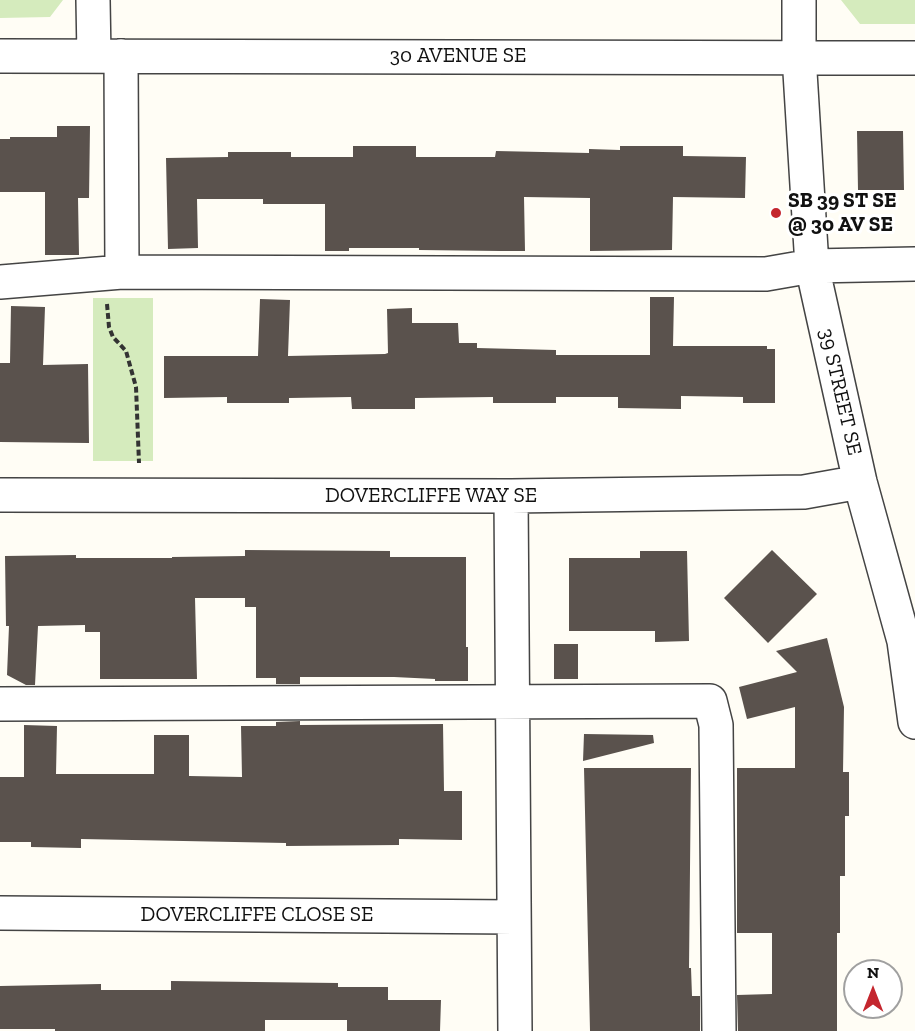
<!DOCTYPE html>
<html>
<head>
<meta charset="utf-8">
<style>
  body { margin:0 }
  #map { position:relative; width:915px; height:1031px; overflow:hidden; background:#fffdf5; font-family:"Zilla Slab",serif }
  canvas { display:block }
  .north { position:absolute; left:843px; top:959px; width:60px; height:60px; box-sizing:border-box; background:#fff; border:2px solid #a0a0a0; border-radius:50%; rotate:0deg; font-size:16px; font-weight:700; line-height:24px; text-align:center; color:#111 }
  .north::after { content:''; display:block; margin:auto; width:21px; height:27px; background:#c4262e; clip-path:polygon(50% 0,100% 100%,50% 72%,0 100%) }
</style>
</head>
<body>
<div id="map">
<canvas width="915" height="1031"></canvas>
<div class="north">N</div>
</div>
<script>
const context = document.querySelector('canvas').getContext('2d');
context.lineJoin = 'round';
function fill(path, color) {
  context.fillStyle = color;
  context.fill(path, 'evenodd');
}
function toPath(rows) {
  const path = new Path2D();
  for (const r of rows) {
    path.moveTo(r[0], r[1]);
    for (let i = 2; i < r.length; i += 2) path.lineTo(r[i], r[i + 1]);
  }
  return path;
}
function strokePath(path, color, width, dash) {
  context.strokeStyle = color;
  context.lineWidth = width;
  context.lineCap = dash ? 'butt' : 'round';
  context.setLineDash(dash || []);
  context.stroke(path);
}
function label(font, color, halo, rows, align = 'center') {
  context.font = font + ' "Zilla Slab",serif';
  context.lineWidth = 6;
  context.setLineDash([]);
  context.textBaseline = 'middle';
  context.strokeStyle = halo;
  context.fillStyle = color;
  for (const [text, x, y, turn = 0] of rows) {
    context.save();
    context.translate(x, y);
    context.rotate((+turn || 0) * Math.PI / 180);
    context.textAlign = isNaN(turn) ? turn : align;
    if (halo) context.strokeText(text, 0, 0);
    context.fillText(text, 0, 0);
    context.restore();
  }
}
const green = toPath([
  [0,0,63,0,50,17,0,18],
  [841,0,915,0,915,24,860,24],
  [93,298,153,298,153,461,93,461]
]);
const building = toPath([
  [57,126,90,126,89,198,78,198,79,255,45,255,45,192,0,192,0,139,10,139,10,137,57,137],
  [857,131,903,131,904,190,858,190],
  [353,146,416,146,416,157,495,157,496,151,589,153,589,149,620,150,620,146,683,146,683,156,746,157,745,198,673,197,672,250,590,251,590,198,524,197,525,251,500,251,419,250,419,248,349,248,349,251,325,251,325,204,263,204,263,199,197,199,198,248,168,249,166,158,228,157,228,152,291,152,291,157,353,157],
  [650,297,674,297,673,346,767,346,767,349,775,349,775,403,743,403,743,397,681,396,681,409,618,408,618,397,556,397,556,403,493,403,493,397,415,398,415,409,352,409,351,397,289,398,289,403,227,403,227,397,164,398,164,356,258,356,260,299,290,300,288,356,385,354,388,353,387,309,412,308,412,323,458,323,459,343,477,343,477,348,556,350,556,355,650,355],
  [11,306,45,307,43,365,88,364,89,443,0,442,0,363,10,363],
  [245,550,390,551,390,557,466,557,466,647,468,647,468,681,435,681,435,679,394,677,300,677,300,684,276,684,276,678,256,678,256,607,245,607,245,598,195,598,197,679,100,679,100,632,85,632,85,625,38,626,35,685,26,685,7,675,9,626,6,626,5,556,76,555,76,558,172,558,172,557,245,556],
  [772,550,817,594,768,643,724,598],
  [640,551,687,551,689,641,655,642,655,631,569,631,569,558,640,558],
  [827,638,844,707,843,772,849,772,849,816,845,816,845,876,840,876,840,933,837,933,837,1031,738,1031,737,995,772,994,772,933,737,933,737,768,795,768,795,707,747,719,739,687,797,672,776,651],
  [554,644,578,644,578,679,554,679],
  [300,721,300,725,443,724,444,791,462,791,462,840,399,839,399,845,286,846,286,843,81,839,81,848,31,847,31,842,0,842,0,777,24,777,24,725,57,726,56,774,154,774,154,735,189,735,189,776,242,777,241,726,276,726,276,722],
  [584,734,653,735,654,743,583,761],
  [584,768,691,768,689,968,691,968,692,996,700,996,700,1031,590,1031],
  [171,981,338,983,338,987,388,987,388,1000,441,1000,440,1031,347,1031,347,1020,265,1020,265,1031,55,1031,55,1029,0,1029,0,986,101,984,101,990,171,990]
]);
const path = toPath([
  [107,304,109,327,113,337,126,351,136,387,139,463]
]);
const minor = toPath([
  [93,0,94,56],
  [799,0,799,56,812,266,860,482,904,641,915,722],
  [0,56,915,58],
  [121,56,122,272],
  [0,282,122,272,766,274,812,266,915,264],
  [0,495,511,496,804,492,860,482],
  [511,496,515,1031],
  [0,704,710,701,716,725,719,1031],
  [0,913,514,917]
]);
const markers = [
  [776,213,6,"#c4262e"]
];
const streetNames = [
  ["30 AVENUE SE",458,56],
  ["39 STREET SE",840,392,77],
  ["DOVERCLIFFE WAY SE",431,496],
  ["DOVERCLIFFE CLOSE SE",257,915]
];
const poiNames = [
  ["SB 39 ST SE",788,201],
  ["@ 30 AV SE",788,225]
];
fill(green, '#d5ebbd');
fill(building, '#5a524d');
strokePath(minor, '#444', 36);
strokePath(path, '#333', 4, [6, 3]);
strokePath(minor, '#fff', 33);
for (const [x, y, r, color] of markers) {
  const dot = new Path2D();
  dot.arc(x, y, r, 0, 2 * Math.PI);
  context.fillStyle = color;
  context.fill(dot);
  strokePath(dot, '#fff', 2);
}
label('21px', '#111', '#fff', streetNames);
label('bold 21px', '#111', '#fff', poiNames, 'left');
</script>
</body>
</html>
